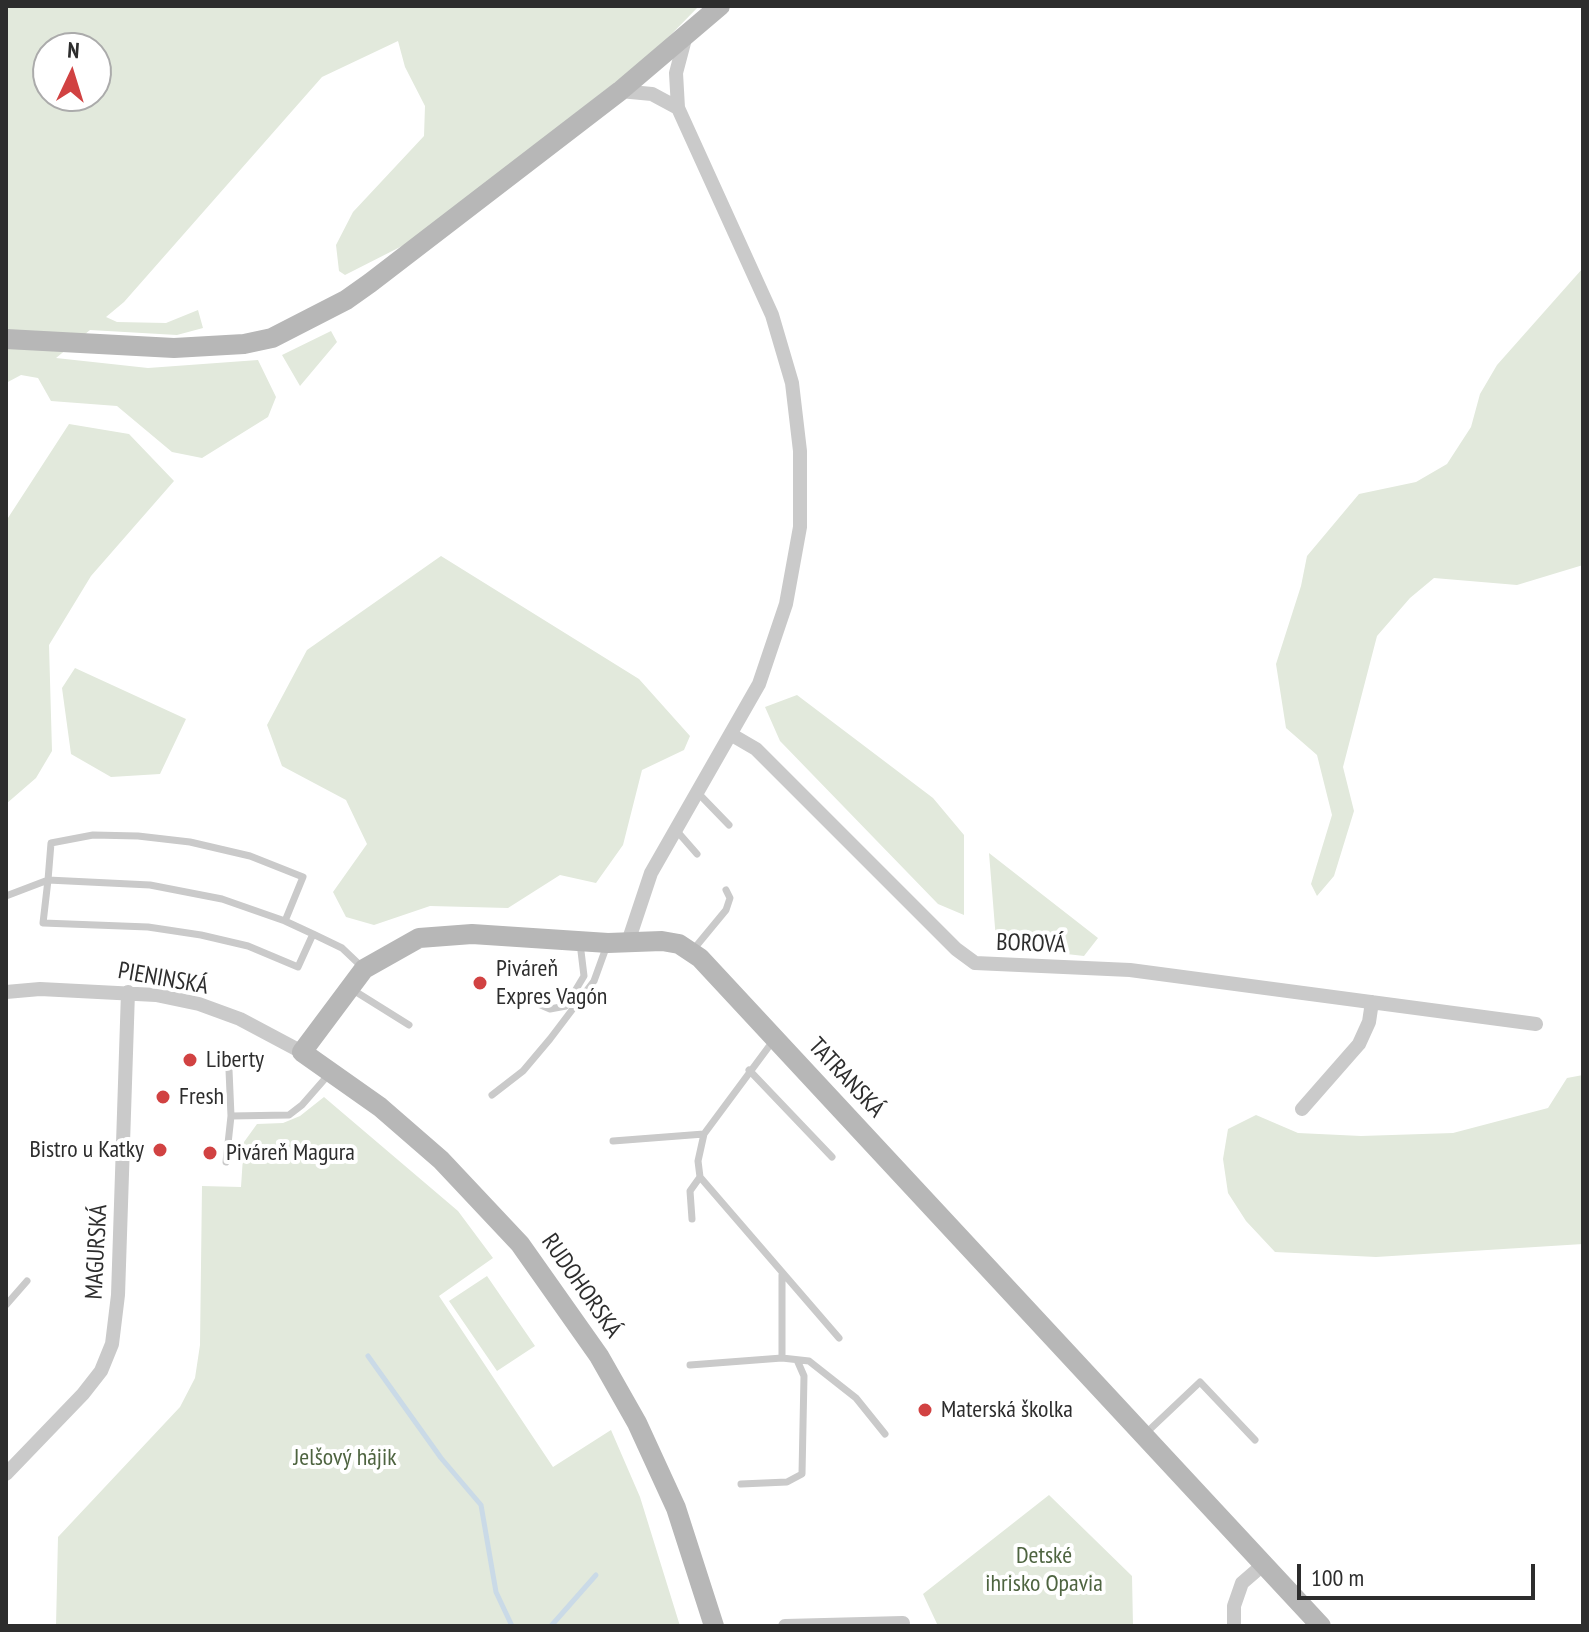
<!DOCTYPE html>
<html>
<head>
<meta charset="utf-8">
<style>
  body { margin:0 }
  #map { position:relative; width:1589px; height:1632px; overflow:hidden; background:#fff; font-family:"PT Sans Narrow",sans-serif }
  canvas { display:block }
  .frame { position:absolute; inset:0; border:8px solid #2d2d2d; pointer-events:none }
  .north { position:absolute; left:32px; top:32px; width:80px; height:80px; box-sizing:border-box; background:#fff; border:2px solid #ababab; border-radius:50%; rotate:4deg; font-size:22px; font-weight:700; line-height:32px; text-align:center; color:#2d2d2d }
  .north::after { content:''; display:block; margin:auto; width:28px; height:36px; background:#d14242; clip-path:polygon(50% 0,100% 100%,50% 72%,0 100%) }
  .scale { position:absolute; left:1297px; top:1564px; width:238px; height:36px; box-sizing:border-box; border:4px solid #2d2d2d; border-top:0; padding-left:10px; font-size:24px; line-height:28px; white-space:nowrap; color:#2d2d2d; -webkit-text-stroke:6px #fff; paint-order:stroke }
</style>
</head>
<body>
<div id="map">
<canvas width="1589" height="1632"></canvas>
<div class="frame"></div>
<div class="north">N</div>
<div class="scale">100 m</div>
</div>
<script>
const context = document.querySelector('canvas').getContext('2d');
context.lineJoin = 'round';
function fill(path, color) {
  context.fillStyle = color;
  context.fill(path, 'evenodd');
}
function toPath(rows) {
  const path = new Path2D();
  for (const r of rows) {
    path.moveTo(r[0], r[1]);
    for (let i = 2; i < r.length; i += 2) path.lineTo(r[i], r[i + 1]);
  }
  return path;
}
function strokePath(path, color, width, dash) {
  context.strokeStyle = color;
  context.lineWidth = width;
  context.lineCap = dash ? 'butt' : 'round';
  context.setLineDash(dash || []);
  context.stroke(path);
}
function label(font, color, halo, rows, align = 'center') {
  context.font = font + ' "PT Sans Narrow",sans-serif';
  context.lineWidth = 8;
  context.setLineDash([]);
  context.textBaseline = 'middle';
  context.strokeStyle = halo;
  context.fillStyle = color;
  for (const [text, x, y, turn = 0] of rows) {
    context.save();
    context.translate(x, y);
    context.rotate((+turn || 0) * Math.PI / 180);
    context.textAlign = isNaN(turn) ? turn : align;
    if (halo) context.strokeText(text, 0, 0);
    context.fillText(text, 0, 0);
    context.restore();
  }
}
const green = toPath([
  [6,6,699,6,652,54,406,244,345,275,339,271,336,245,353,212,424,136,425,106,405,67,398,41,322,77,124,302,106,317,117,322,166,323,198,310,203,328,177,335,90,330,56,358,148,368,258,360,276,397,268,417,202,458,172,452,117,406,51,401,38,378,21,375,6,383],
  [48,48,96,48,96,96,48,96],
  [1583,268,1583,565,1517,585,1434,578,1410,598,1377,636,1343,767,1354,811,1334,876,1317,896,1311,884,1332,815,1317,755,1286,728,1276,664,1301,586,1307,556,1359,494,1416,482,1447,464,1471,427,1480,394,1497,365],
  [331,331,337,342,300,386,282,355],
  [69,424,129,434,174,481,91,576,49,645,52,751,36,778,6,804,6,521],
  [441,556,639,679,690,736,684,750,642,770,623,845,596,883,560,875,508,908,430,906,374,925,346,917,333,892,367,844,346,800,282,766,267,725,307,650],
  [75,668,186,719,160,774,111,777,71,754,62,688],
  [797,695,933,798,964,835,964,915,938,904,780,741,765,707],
  [989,853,1098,938,1084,956,1006,947,996,940],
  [1583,1075,1583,1244,1376,1257,1275,1252,1246,1221,1228,1193,1223,1159,1228,1129,1256,1115,1298,1133,1361,1136,1453,1133,1548,1108,1567,1078],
  [324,1097,458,1211,493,1258,439,1296,553,1467,611,1430,640,1497,680,1626,56,1626,58,1537,180,1407,195,1378,200,1345,202,1186,241,1187,244,1142,257,1124,283,1123,300,1116],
  [487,1276,535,1346,497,1371,449,1301],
  [1049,1495,1132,1576,1133,1626,938,1626,923,1594]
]);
const stream = toPath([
  [368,1356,441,1458,481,1505,496,1592,512,1626],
  [551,1626,596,1575]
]);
const lane = toPath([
  [698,793,729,825],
  [676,830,697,854],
  [6,896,48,880,43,923,148,927,201,935,248,946,298,967,313,934,342,948,362,967],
  [285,921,222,899,150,885,48,880,51,843,93,835,138,836,190,842,250,856,303,877,285,921,313,934],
  [693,950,726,910,730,898,726,890],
  [353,990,409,1025],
  [522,997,550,1009,566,1006,584,976,580,943],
  [229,1070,231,1116,289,1115,302,1105,330,1073],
  [749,1070,832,1157],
  [492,1095,523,1071,550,1039,594,981,607,945],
  [704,1134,698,1161,700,1177,839,1338],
  [613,1141,704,1134,773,1041],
  [226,1162,231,1116],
  [692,1219,690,1191,700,1177],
  [6,1305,27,1281],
  [782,1358,809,1361,856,1398,885,1434],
  [690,1365,782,1358,782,1275],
  [1145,1434,1200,1382,1255,1440],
  [741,1484,787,1482,802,1474,804,1376,797,1360]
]);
const street = toPath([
  [620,91,652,94,678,108],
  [732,735,756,749,956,949,975,963,1130,970,1536,1024],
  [628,942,651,873,759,684,786,604,800,527,800,451,792,383,772,315,678,108,676,73,685,39],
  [6,992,40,989,156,995,199,1004,240,1019,302,1052],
  [1302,1109,1359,1044,1369,1022,1372,1002],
  [6,1474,83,1394,101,1371,112,1344,118,1295,128,992],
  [785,1626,903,1623],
  [1234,1626,1234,1606,1242,1583,1264,1564]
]);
const secondary = toPath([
  [6,339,174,348,244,344,272,338,346,300,370,283,620,91,720,6],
  [714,1626,676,1508,637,1423,599,1356,520,1244,441,1160,380,1107,302,1052,364,969,419,938,472,934,608,943,662,941,679,944,700,958,1321,1626]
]);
const markers = [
  [480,983,8,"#d14242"],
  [190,1060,8,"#d14242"],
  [163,1097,8,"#d14242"],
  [160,1150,8,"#d14242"],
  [210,1153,8,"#d14242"],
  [925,1410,8,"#d14242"]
];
const streetNames = [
  ["BOROVÁ",1031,944,2],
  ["PIENINSKÁ",163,979,10],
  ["TATRANSKÁ",846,1078,47],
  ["MAGURSKÁ",97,1252,-87],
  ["RUDOHORSKÁ",581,1286,55]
];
const poiNames = [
  ["Piváreň",496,969],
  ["Expres Vagón",496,997],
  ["Liberty",206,1060],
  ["Fresh",179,1097],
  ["Bistro u Katky",144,1150,"right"],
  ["Piváreň Magura",226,1153],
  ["Materská školka",941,1410]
];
const parkNames = [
  ["Jelšový hájik",345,1458],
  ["Detské",1044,1556],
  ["ihrisko Opavia",1044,1584]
];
fill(green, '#e2e9dc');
strokePath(stream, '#cadae7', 5);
strokePath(lane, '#cacaca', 7);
strokePath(street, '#cacaca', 14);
strokePath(secondary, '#b7b7b7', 20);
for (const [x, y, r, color] of markers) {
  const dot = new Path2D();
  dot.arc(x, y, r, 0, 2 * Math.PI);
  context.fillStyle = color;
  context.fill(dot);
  strokePath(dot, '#fff', 3);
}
label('24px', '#2d2d2d', '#fff', streetNames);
label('24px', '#2d2d2d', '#fff', poiNames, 'left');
label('24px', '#4e6440', '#fff', parkNames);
</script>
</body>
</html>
